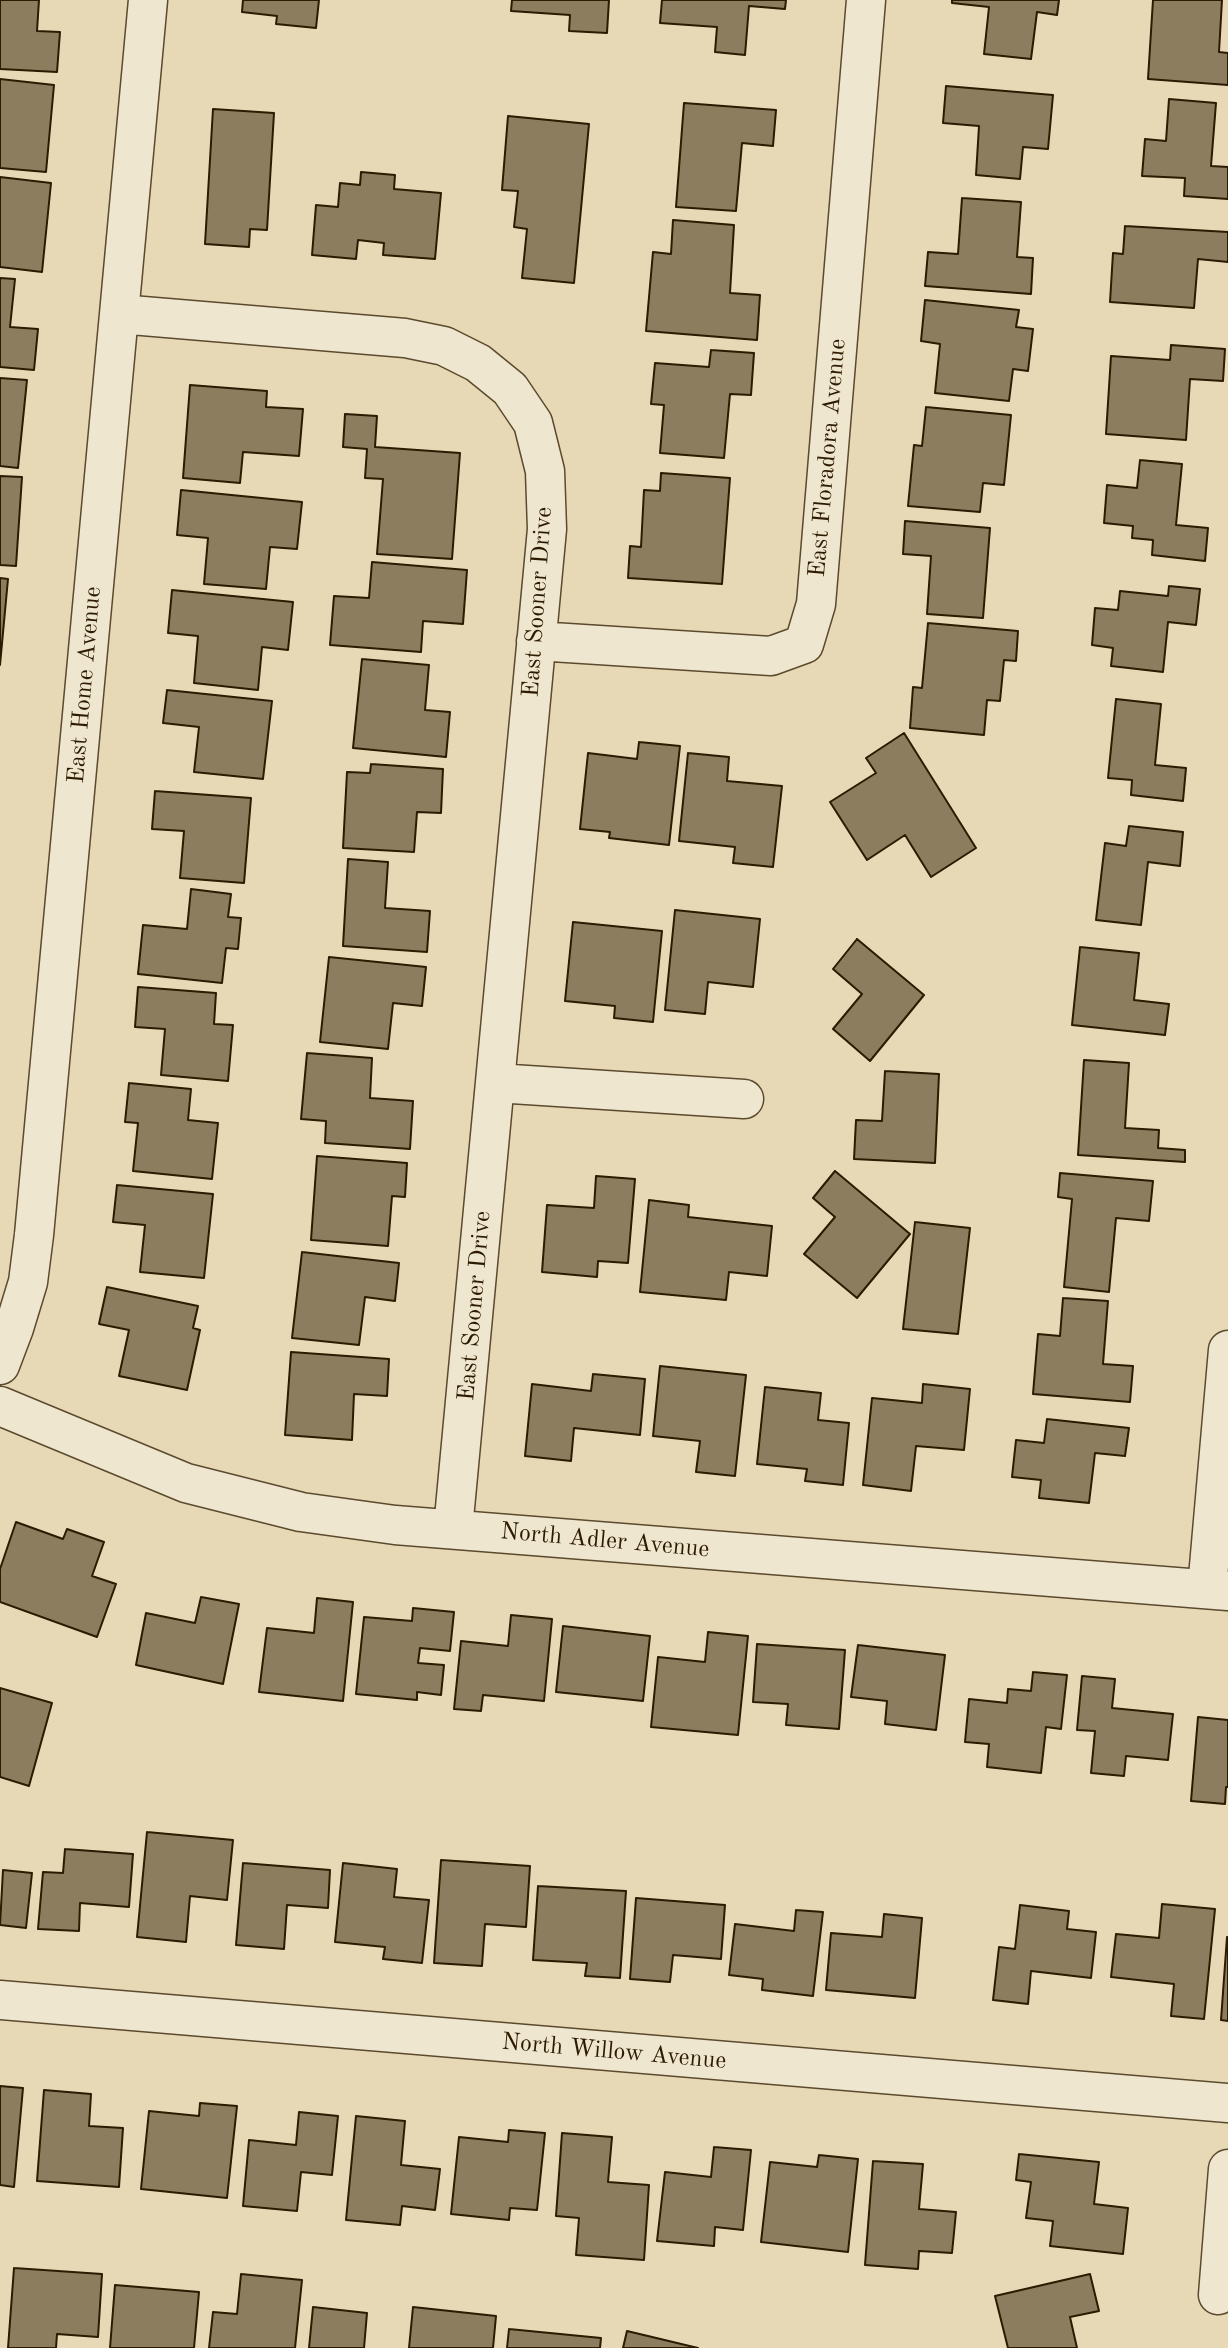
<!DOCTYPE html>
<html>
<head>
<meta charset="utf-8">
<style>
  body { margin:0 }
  canvas { display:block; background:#e7d9b5 }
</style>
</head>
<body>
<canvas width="1228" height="2348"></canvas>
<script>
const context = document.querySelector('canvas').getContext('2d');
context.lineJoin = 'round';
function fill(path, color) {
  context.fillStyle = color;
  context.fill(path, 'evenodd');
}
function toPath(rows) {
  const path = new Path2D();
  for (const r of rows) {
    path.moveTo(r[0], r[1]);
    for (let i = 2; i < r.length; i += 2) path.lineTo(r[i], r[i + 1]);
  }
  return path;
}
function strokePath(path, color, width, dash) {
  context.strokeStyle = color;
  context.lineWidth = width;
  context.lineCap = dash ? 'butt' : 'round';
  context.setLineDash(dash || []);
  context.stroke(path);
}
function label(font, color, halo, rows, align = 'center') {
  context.font = font + ' "Old Standard TT",serif';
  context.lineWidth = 7;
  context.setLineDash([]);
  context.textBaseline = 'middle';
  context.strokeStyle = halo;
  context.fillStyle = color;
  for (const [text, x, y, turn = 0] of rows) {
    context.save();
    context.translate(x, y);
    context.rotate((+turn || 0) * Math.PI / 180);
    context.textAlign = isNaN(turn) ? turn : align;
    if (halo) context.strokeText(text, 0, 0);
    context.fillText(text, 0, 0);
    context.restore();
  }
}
const building = toPath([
  [0,0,39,0,37,31,60,32,57,72,0,69,0,0],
  [243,0,319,0,316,28,276,24,277,16,242,12,243,0],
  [512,0,609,0,607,33,569,31,570,15,511,11,512,0],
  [662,0,786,0,785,9,749,6,745,55,715,52,717,27,660,23,662,0],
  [952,0,1059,0,1057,15,1037,12,1031,59,984,54,989,7,952,3,952,0],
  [1153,0,1222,0,1219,52,1228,53,1228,85,1148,79,1153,0],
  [0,79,54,85,46,172,0,168,0,79],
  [946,86,1053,95,1048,149,1023,147,1020,179,976,175,979,126,943,123,946,86],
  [1169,99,1216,103,1211,166,1228,167,1228,199,1184,196,1185,178,1142,176,1145,139,1166,141,1169,99],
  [684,103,776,110,773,146,742,143,736,211,676,207,684,103],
  [213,109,274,113,267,230,250,229,249,247,205,244,213,109],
  [508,116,589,124,574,283,522,278,527,229,514,227,518,191,502,190,508,116],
  [361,172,395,175,394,189,441,193,435,259,383,255,384,243,358,240,356,259,312,255,316,205,338,207,340,183,360,185,361,172],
  [0,177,51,183,42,272,0,267,0,177],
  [962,198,1021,202,1017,257,1033,258,1031,294,925,286,928,252,958,254,962,198],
  [673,220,734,225,730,293,760,295,757,340,646,331,653,252,671,254,673,220],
  [1125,226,1228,232,1228,262,1198,259,1194,308,1110,302,1113,253,1123,254,1125,226],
  [0,278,15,279,10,327,38,329,34,370,0,367,0,278],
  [925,300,1019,310,1016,327,1033,329,1028,371,1013,369,1009,401,935,393,940,344,921,341,925,300],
  [1171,345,1225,349,1223,381,1190,379,1186,440,1106,434,1111,356,1170,360,1171,345],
  [711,350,754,353,751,395,730,394,724,458,660,453,664,405,651,404,655,363,709,367,711,350],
  [0,378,27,380,18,468,0,466,0,378],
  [190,385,267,391,266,407,303,409,299,456,243,452,240,483,183,478,190,385],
  [926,407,1011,415,1004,485,983,483,980,512,908,506,914,445,922,446,926,407],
  [345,414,377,416,375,447,460,453,452,559,377,554,383,479,365,478,367,449,343,447,345,414],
  [1140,460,1182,464,1176,525,1208,528,1205,561,1152,555,1153,540,1132,538,1133,526,1104,523,1107,485,1137,488,1140,460],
  [661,473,730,478,722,584,628,578,630,546,641,547,644,490,660,491,661,473],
  [0,476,22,477,16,566,0,565,0,476],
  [181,490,302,502,297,549,270,547,266,589,204,584,208,538,177,535,181,490],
  [905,521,990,528,983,618,927,614,931,556,903,554,905,521],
  [372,562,467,570,463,624,423,621,421,652,330,645,334,596,369,598,372,562],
  [0,578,8,579,0,665,0,578],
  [1169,586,1200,589,1196,625,1168,622,1163,672,1111,666,1113,648,1092,645,1095,608,1118,610,1120,591,1168,596,1169,586],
  [172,590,293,602,288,650,262,647,258,690,194,683,198,636,168,633,172,590],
  [928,623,1018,631,1016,661,1004,660,1000,701,987,700,984,735,910,728,913,687,922,688,928,623],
  [362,659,429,665,425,710,450,712,446,757,353,748,362,659],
  [167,690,272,701,263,779,194,772,199,727,163,723,167,690],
  [1116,699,1161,704,1155,765,1186,768,1183,801,1131,795,1132,780,1108,778,1116,699],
  [904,733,976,848,931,877,905,835,867,860,830,802,876,773,866,758,904,733],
  [639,742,680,746,669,845,609,838,610,832,580,829,588,753,637,759,639,742],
  [688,753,729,757,727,781,782,786,773,867,733,863,735,847,679,841,688,753],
  [371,764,443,769,441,813,417,812,414,852,343,848,347,772,370,773,371,764],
  [155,791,251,798,244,883,180,878,184,831,152,829,155,791],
  [1129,826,1183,832,1180,866,1148,862,1141,925,1096,920,1105,843,1126,846,1129,826],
  [348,859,388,862,385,908,430,911,427,952,343,946,348,859],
  [191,889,231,894,228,917,241,918,238,949,226,948,222,983,138,974,143,925,187,929,191,889],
  [675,910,760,919,753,987,708,982,705,1014,665,1010,675,910],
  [573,922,662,931,653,1022,614,1018,615,1006,565,1001,573,922],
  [857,939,924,995,870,1061,833,1029,862,994,833,969,857,939],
  [1080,947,1139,953,1134,1000,1169,1004,1165,1035,1072,1025,1080,947],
  [329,957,426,967,422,1006,393,1003,388,1049,320,1042,329,957],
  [138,987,216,993,214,1024,233,1025,228,1081,161,1075,165,1029,135,1027,138,987],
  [307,1053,372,1058,370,1098,413,1101,410,1149,325,1143,326,1121,301,1119,307,1053],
  [1084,1060,1129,1063,1125,1128,1159,1130,1158,1148,1185,1150,1185,1162,1078,1155,1084,1060],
  [885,1071,939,1074,935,1163,854,1159,856,1120,882,1121,885,1071],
  [129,1083,191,1089,188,1120,218,1123,212,1179,133,1171,138,1123,125,1122,129,1083],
  [317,1156,407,1163,405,1197,392,1196,388,1246,311,1240,317,1156],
  [835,1171,910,1234,857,1298,804,1254,835,1217,813,1198,835,1171],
  [1060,1173,1153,1181,1149,1221,1116,1218,1109,1292,1064,1287,1072,1199,1058,1197,1060,1173],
  [596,1176,635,1179,628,1263,598,1261,597,1277,542,1272,547,1205,594,1208,596,1176],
  [117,1185,213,1194,204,1278,140,1272,145,1225,113,1222,117,1185],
  [649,1200,689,1205,688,1217,772,1226,767,1276,729,1272,726,1300,640,1292,649,1200],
  [915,1222,970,1228,958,1334,903,1329,915,1222],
  [302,1252,399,1263,395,1301,365,1297,359,1345,292,1338,302,1252],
  [107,1287,198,1306,193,1328,200,1330,187,1390,119,1376,129,1330,99,1324,107,1287],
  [1063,1298,1108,1301,1103,1364,1133,1366,1130,1402,1033,1394,1038,1334,1060,1336,1063,1298],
  [291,1352,389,1359,387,1396,354,1394,352,1440,285,1435,291,1352],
  [660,1366,746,1375,735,1476,696,1472,700,1441,653,1436,660,1366],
  [593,1374,645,1379,640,1435,574,1428,571,1461,525,1456,532,1384,591,1391,593,1374],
  [923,1384,970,1389,964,1450,916,1446,911,1491,863,1485,872,1398,922,1403,923,1384],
  [765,1387,821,1393,818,1420,849,1423,843,1485,805,1481,807,1469,757,1464,765,1387],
  [1047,1419,1129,1428,1125,1456,1095,1453,1089,1503,1039,1498,1041,1480,1012,1477,1016,1440,1044,1443,1047,1419],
  [16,1522,63,1539,67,1529,104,1542,92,1576,116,1584,97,1637,0,1602,0,1569,16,1522],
  [201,1597,239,1604,223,1684,136,1665,146,1613,195,1623,201,1597],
  [317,1598,353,1602,343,1701,259,1692,267,1628,314,1633,317,1598],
  [413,1608,454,1612,450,1651,420,1648,418,1663,444,1665,441,1695,417,1692,417,1700,356,1694,364,1617,412,1621,413,1608],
  [511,1615,552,1619,544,1701,483,1695,481,1711,454,1709,461,1641,508,1646,511,1615],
  [563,1626,650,1636,643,1701,556,1692,563,1626],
  [708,1632,748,1636,738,1735,651,1727,658,1657,705,1662,708,1632],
  [757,1644,845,1650,839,1729,786,1725,788,1704,753,1702,757,1644],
  [858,1645,945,1655,936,1730,885,1724,887,1701,851,1697,858,1645],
  [1033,1672,1067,1675,1061,1729,1046,1727,1041,1773,987,1767,989,1744,965,1742,969,1699,1007,1703,1008,1689,1031,1691,1033,1672],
  [1082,1676,1115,1679,1112,1708,1173,1714,1168,1760,1126,1756,1124,1776,1091,1773,1095,1731,1077,1730,1082,1676],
  [0,1688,52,1703,29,1786,0,1777,0,1688],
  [1198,1717,1228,1720,1228,1787,1226,1787,1225,1804,1191,1801,1198,1717],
  [147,1832,233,1840,227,1900,190,1896,186,1942,137,1937,147,1832],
  [65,1849,133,1854,129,1907,80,1903,79,1931,38,1929,43,1872,63,1873,65,1849],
  [441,1860,530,1866,526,1927,485,1924,482,1966,434,1963,441,1860],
  [243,1863,330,1870,328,1908,287,1905,284,1949,236,1945,243,1863],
  [343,1863,397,1869,394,1897,429,1900,422,1963,383,1959,385,1947,335,1942,343,1863],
  [3,1870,32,1873,26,1928,0,1925,3,1870],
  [538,1886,626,1891,620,1978,585,1976,587,1963,533,1960,538,1886],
  [636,1898,725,1905,721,1959,673,1955,670,1982,630,1979,636,1898],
  [1162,1904,1215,1909,1204,2019,1171,2016,1174,1984,1111,1977,1116,1934,1159,1938,1162,1904],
  [1020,1905,1069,1911,1067,1929,1096,1932,1091,1978,1031,1971,1028,2004,993,2000,999,1947,1015,1949,1020,1905],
  [796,1910,823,1912,813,1996,762,1990,763,1979,729,1975,735,1924,794,1931,796,1910],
  [884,1914,922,1918,915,1998,826,1990,831,1933,882,1937,884,1914],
  [1227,1937,1228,1937,1228,2021,1221,2020,1227,1937],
  [0,2086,23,2088,14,2187,0,2185,0,2086],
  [44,2090,91,2094,89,2126,123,2128,119,2187,37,2181,44,2090],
  [200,2103,237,2106,227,2198,141,2189,149,2111,199,2116,200,2103],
  [299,2112,338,2116,332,2175,301,2172,297,2211,243,2206,249,2140,296,2145,299,2112],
  [356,2116,405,2121,401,2165,440,2169,435,2210,402,2206,400,2225,346,2220,356,2116],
  [509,2130,545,2133,537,2210,510,2208,509,2220,451,2214,459,2137,508,2142,509,2130],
  [562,2133,612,2137,608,2182,649,2185,644,2260,576,2255,579,2218,556,2216,562,2133],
  [714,2147,751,2150,743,2230,715,2227,714,2246,657,2241,665,2172,711,2177,714,2147],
  [1019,2154,1099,2162,1094,2204,1128,2208,1123,2254,1050,2246,1053,2221,1026,2218,1031,2182,1016,2180,1019,2154],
  [819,2155,858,2159,848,2252,761,2242,770,2162,817,2167,819,2155],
  [873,2161,923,2164,919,2209,956,2212,952,2253,919,2251,918,2269,865,2265,873,2161],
  [14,2268,102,2274,98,2337,57,2334,56,2348,8,2348,14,2268],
  [241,2274,302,2280,295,2348,209,2348,213,2312,237,2314,241,2274],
  [1090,2274,1099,2311,1070,2317,1077,2348,1008,2348,995,2296,1090,2274],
  [115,2285,199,2292,194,2348,110,2348,115,2285],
  [313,2307,367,2313,364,2348,309,2348,313,2307],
  [413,2307,496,2316,493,2348,409,2348,413,2307],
  [509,2329,601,2338,600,2348,507,2348,509,2329],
  [627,2331,698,2348,623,2348,627,2331]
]);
const street = toPath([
  [119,314,405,338,444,346,478,363,510,389,533,423,545,471,547,529,453,1529],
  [536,641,771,656,804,644,816,604,866,0],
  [496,1083,744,1099],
  [0,1365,14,1328,28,1282,34,1235,148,0],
  [0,1406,186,1483,301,1512,395,1525,1228,1591],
  [1207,1589,1228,1350],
  [0,2000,1228,2103],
  [1218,2295,1228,2169]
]);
const streetNames = [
  ["East Floradora Avenue",828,458,-85],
  ["East Sooner Drive",538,602,-86],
  ["East Home Avenue",85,685,-85],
  ["East Sooner Drive",475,1306,-85],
  ["North Adler Avenue",605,1541,5],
  ["North Willow Avenue",614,2052,5]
];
fill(building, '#8d7d5f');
strokePath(building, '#2c1a01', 2);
strokePath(street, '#5b4a2e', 41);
strokePath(street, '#efe6cf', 38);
label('24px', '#2c1a01', '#efe6cf', streetNames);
</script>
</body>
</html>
